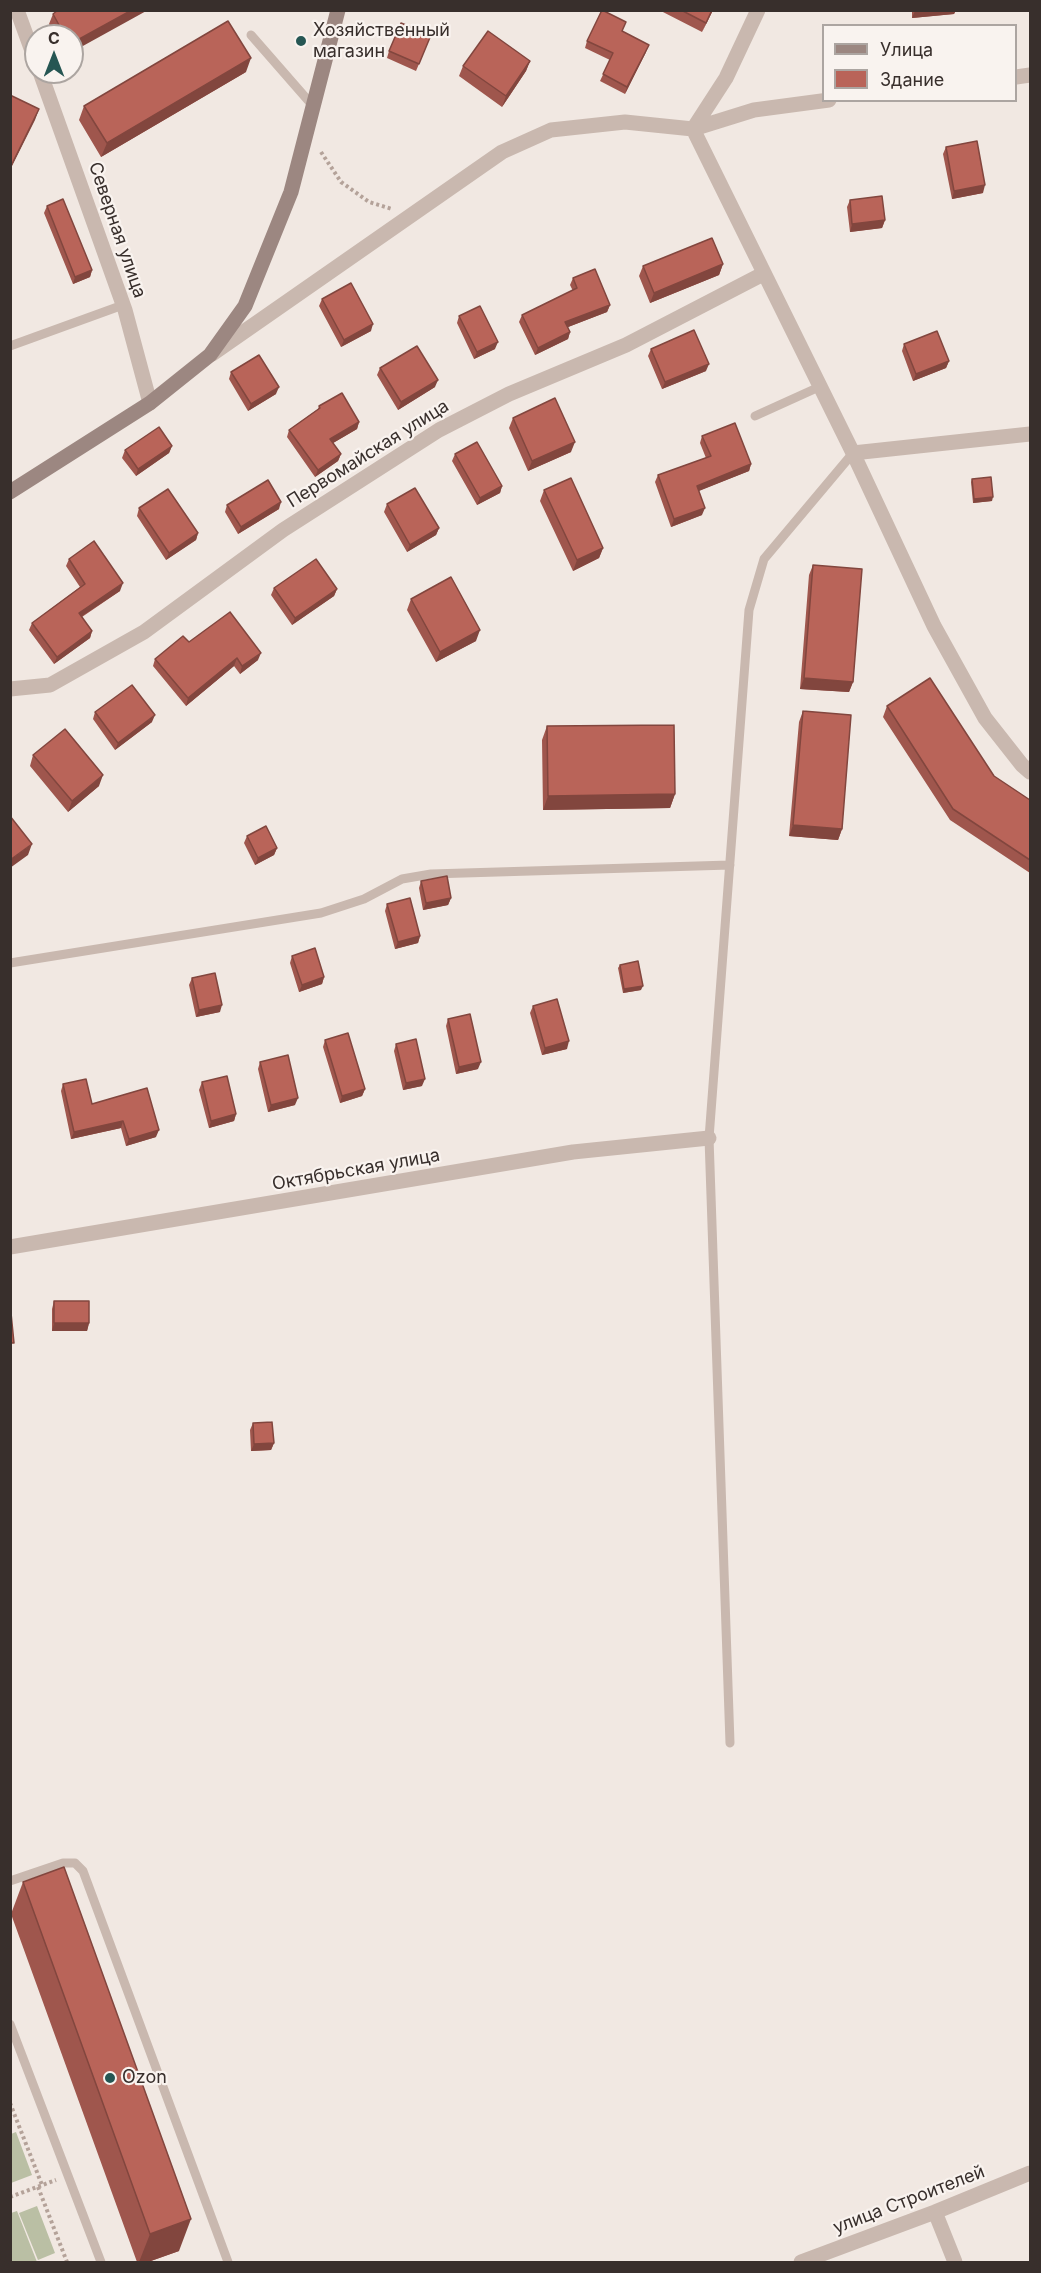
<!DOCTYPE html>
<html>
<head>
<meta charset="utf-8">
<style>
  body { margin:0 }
  #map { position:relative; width:1041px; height:2273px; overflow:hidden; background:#f1e8e2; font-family:Inter,sans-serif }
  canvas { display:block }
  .frame { position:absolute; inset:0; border:12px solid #382f2c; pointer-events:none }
  .legend { position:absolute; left:822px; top:24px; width:195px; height:78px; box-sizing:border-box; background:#f9f3ef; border:2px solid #aca5a1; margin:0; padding:8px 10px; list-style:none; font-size:18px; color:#382f2c }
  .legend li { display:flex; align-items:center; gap:12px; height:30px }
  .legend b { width:30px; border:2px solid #aca5a1 }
  .north { position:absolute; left:24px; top:24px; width:60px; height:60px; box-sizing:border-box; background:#f9f3ef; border:2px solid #aca5a1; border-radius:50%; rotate:0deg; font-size:16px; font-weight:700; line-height:24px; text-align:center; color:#382f2c }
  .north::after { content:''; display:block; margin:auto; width:21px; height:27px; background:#265653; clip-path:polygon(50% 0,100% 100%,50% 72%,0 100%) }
</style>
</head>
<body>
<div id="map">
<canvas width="1041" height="2273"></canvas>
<div class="frame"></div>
<ul class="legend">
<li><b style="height:8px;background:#9c8781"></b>Улица</li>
<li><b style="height:16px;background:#b96459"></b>Здание</li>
</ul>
<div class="north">С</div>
</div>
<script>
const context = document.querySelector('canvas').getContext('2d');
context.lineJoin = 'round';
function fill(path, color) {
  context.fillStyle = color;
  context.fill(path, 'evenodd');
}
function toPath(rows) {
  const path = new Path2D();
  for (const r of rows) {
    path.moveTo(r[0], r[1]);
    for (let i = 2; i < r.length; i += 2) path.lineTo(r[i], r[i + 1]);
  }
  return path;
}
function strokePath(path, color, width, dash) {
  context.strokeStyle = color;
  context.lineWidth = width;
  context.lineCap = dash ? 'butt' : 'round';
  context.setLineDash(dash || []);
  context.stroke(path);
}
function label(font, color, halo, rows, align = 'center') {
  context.font = font + ' Inter,sans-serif';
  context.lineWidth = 4.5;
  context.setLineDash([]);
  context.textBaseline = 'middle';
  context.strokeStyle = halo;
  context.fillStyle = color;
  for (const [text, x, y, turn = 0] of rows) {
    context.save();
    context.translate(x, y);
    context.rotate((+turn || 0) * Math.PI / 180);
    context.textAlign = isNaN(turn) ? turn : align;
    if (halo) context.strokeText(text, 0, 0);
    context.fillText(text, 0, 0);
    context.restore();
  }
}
const green = toPath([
  [16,2132,32,2175,11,2183,11,2134],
  [37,2206,55,2253,38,2260,19,2213],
  [17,2211,37,2262,11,2262,11,2213]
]);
const path = toPath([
  [321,152,341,182,369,202,392,209],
  [10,2103,42,2185],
  [38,2187,67,2262],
  [10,2197,56,2180]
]);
const lane = toPath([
  [251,35,313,106],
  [10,346,123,305],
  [755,416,819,387],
  [10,963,321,913,364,899,402,879,431,874,730,865],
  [730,1743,709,1138,749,610,764,559,853,453],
  [10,1881,63,1863,75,1863,83,1871,228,2262],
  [10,2024,101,2262]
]);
const street = toPath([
  [17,10,36,62],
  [40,72,125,310,150,403],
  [1016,77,1030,75],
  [693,129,853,453,934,626,985,718,1022,765,1030,772],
  [693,129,726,78,758,10],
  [212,354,502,152,551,130,625,122,693,129,754,110,829,100],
  [853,453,1030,434],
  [10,689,50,685,144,632,283,530,439,430,509,394,626,345,763,274],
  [10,1247,573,1152,709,1138],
  [935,2212,955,2262],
  [801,2262,935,2212,1030,2173]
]);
const secondary = toPath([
  [10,492,150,403,210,355,245,306,291,192,338,10]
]);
const wall = toPath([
  [148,10,72,36,56,36,49,24,53,14],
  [659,10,713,10,702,32],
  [912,10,956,10,954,14,912,18],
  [622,32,646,52,625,94,600,81,610,60,585,48,587,41],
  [431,35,416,71,387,58,389,51],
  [530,61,526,71,502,107,459,76,463,66],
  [246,72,101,157,79,120,84,106],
  [946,147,983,193,952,199,943,154],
  [850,200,885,220,882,228,850,232,847,207],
  [47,206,92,270,90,277,73,284,44,213],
  [723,264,719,275,650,303,639,276,643,266],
  [573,278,610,305,607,312,568,327,570,332,568,339,535,355,519,322,522,315,573,291,570,285],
  [322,299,371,331,341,347,319,306],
  [459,316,495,349,474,359,457,323],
  [904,344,949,361,946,368,913,381,902,351],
  [651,349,706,371,662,389,648,356],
  [380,368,435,387,398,410,377,375],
  [231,372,276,394,248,411,229,379],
  [319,406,359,422,357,429,333,443,341,454,338,461,315,477,287,437,289,430,318,409],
  [513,418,571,452,528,471,509,428],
  [702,436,751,464,749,471,698,491,702,515,671,527,655,482,658,475,706,458,700,443],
  [172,446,169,453,136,476,122,458,125,450],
  [455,454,502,486,500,493,477,505,452,461],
  [972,479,992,501,973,503,971,482],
  [544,490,603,548,599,558,573,571,540,501],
  [387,504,439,528,436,535,407,552,384,512],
  [227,505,279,509,238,534,225,512],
  [139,508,198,533,196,540,166,560,137,516],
  [69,559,120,591,82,617,92,631,90,638,54,664,29,630,32,623,80,587,66,566],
  [813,565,853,682,849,692,800,689,809,575],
  [274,588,337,589,334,596,292,625,271,595],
  [411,599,476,641,436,662,407,610],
  [189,642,258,660,240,674,234,666,186,706,153,666,155,659],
  [887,706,1030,800,1030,873,950,820,883,717],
  [803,711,842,829,838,840,789,836,799,722],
  [95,712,152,722,115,750,93,719],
  [547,726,675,794,670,808,543,810,542,740],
  [33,755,99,786,68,812,30,766],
  [247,836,277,848,274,855,255,865,244,843],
  [421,881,451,898,448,905,423,910,419,888],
  [387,904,420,936,418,943,395,949,385,911],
  [292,956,324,977,322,984,299,992,290,963],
  [620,965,641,990,623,993,618,968],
  [192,978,220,1012,196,1017,189,985],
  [533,1006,567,1049,542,1055,530,1013],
  [448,1019,478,1069,456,1074,446,1026],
  [325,1040,365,1089,362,1096,340,1103,323,1047],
  [396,1044,422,1086,403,1090,394,1051],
  [260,1062,295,1105,268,1112,258,1069],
  [202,1082,236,1114,234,1121,209,1128,199,1090],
  [63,1084,92,1104,156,1137,126,1146,121,1128,71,1139,61,1091],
  [54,1301,89,1323,87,1331,52,1331,52,1309],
  [253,1423,274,1443,271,1450,251,1451,250,1430],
  [23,1882,179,2251,148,2262,137,2262,11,1914]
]);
const shadedWall = toPath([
  [132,10,148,10,72,52,72,43],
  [712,10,713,10,702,32,706,23],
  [920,10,956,10,954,14,912,18,915,11],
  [649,45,646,52,625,94,627,87],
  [251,58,246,72,101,157,107,143],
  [530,61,526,71,502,107,506,96],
  [39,109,35,120,10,170,10,168],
  [985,185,983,193,952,199,954,191],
  [885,220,882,228,850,232,852,224],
  [723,264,719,275,650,303,654,293],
  [92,270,90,277,73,284,75,277],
  [610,305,607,312,563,329,565,322],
  [373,324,371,331,341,347,344,340],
  [570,332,568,339,535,355,538,348],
  [498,342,495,349,474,359,477,352],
  [949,361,946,368,913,381,916,374],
  [709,364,706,371,662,389,665,382],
  [438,380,435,387,398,410,401,402],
  [279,387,276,394,248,411,251,404],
  [359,422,357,429,328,446,330,439],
  [575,442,571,452,528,471,532,461],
  [172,446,169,453,136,476,138,469],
  [341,454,338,461,315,477,318,470],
  [751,464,749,471,694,493,697,486],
  [502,486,500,493,477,505,480,498],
  [993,497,992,501,973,503,974,499],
  [281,502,279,509,238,534,241,527],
  [705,508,702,515,671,527,674,519],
  [439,528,436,535,407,552,410,545],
  [198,533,196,540,166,560,169,553],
  [603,548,599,558,573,571,577,560],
  [123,583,120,591,76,620,79,613],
  [337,589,334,596,292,625,295,618],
  [480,630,476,641,436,662,440,652],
  [92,631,90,638,54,664,57,657],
  [261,653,258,660,240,674,242,666],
  [237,658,234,666,186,706,188,698],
  [804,678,853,682,849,692,800,689],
  [155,715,152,722,115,750,118,743],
  [103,775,99,786,68,812,72,801],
  [675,794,670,808,543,810,548,796],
  [793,825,842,829,838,840,789,836],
  [32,844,28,855,10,868,10,860],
  [277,848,274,855,255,865,258,858],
  [451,898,448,905,423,910,426,903],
  [420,936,418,943,395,949,398,942],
  [324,977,322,984,299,992,302,985],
  [643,986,641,990,623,993,624,989],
  [222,1005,220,1012,196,1017,199,1010],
  [569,1041,567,1049,542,1055,545,1048],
  [481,1062,478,1069,456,1074,459,1067],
  [425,1079,422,1086,403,1090,406,1083],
  [365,1089,362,1096,340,1103,342,1096],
  [298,1098,295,1105,268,1112,271,1105],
  [236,1114,234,1121,209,1128,211,1121],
  [123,1121,121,1128,71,1139,74,1132],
  [159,1130,156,1137,126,1146,129,1139],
  [54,1323,89,1323,87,1331,52,1331],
  [274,1443,271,1450,251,1451,254,1444],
  [191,2219,179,2251,148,2262,139,2262,150,2234]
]);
const building = toPath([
  [58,10,132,10,72,43,72,36,65,36,53,14,58,10],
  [602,10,626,22,622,31,649,45,627,87,603,74,613,53,587,41,602,10],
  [681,10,712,10,706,23,681,10],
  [228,21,251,58,107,143,84,106,228,21],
  [401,23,431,35,419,64,389,51,401,23],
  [488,31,530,61,506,96,463,66,488,31],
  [10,95,39,109,10,168,10,95],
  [977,141,985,185,954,191,946,147,977,141],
  [882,196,885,220,852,224,850,200,882,196],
  [63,199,92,270,75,277,47,206,63,199],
  [712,238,723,264,654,293,643,266,712,238],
  [595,269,610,305,565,322,570,332,538,348,522,315,577,288,573,278,595,269],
  [351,283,373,324,344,340,322,299,351,283],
  [480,306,498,342,477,352,459,316,480,306],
  [694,330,709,364,665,382,651,349,694,330],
  [937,331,949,361,916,374,904,344,937,331],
  [417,346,438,380,401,402,380,368,417,346],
  [259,355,279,387,251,404,231,372,259,355],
  [342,393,359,422,330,439,341,454,318,470,289,430,320,408,319,406,342,393],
  [555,398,575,442,532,461,513,418,555,398],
  [735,423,751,464,697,486,705,508,674,519,658,475,711,456,702,436,735,423],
  [159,427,172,446,138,469,125,450,159,427],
  [477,442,502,486,480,498,455,454,477,442],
  [991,477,993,497,974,499,972,479,991,477],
  [571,478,603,548,577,560,544,490,571,478],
  [268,480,281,502,241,527,227,505,268,480],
  [415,488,439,528,410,545,387,504,415,488],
  [168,489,198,533,169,553,139,508,168,489],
  [94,541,123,583,79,613,92,631,57,657,32,623,85,584,69,559,94,541],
  [316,559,337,589,295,618,274,588,316,559],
  [813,565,862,569,853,682,804,678,813,565],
  [451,577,480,630,440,652,411,599,451,577],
  [230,612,261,653,242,666,237,658,188,698,155,659,183,636,189,642,230,612],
  [930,678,994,776,1030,800,1030,860,953,809,887,706,930,678],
  [132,685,155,715,118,743,95,712,132,685],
  [803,711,851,715,842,829,793,825,803,711],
  [674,725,675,794,548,796,547,726,674,725],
  [65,729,103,775,72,801,33,755,65,729],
  [10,816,32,844,10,860,10,816],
  [266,826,277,848,258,858,247,836,266,826],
  [447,876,451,898,426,903,421,881,447,876],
  [410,898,420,936,398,942,387,904,410,898],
  [315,948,324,977,302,985,292,956,315,948],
  [638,961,643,986,624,989,620,965,638,961],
  [215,973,222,1005,199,1010,192,978,215,973],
  [557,999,569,1041,545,1048,533,1006,557,999],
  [470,1014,481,1062,459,1067,448,1019,470,1014],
  [348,1033,365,1089,342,1096,325,1040,348,1033],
  [416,1039,425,1079,406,1083,396,1044,416,1039],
  [288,1055,298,1098,271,1105,260,1062,288,1055],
  [227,1076,236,1114,211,1121,202,1082,227,1076],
  [86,1079,92,1104,147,1088,159,1130,129,1139,123,1121,74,1132,63,1084,86,1079],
  [54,1301,89,1301,89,1323,54,1323,54,1301],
  [11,1313,14,1343,10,1343,10,1314,11,1313],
  [272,1422,274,1443,254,1444,253,1423,272,1422],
  [64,1867,191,2219,150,2234,23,1882,64,1867]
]);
const markers = [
  [301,41,6,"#265653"],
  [110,2078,6,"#265653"]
];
const poiNames = [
  ["Хозяйственный",313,31],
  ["магазин",313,52],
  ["Ozon",122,2078]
];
const streetNames = [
  ["Северная улица",117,230,71],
  ["Первомайская улица",368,454,-32],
  ["Октябрьская улица",356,1170,-10],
  ["улица Строителей",909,2200,-21]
];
fill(green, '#babfa4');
strokePath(path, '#b4a299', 4, [3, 3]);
strokePath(lane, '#c9b8af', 9);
strokePath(street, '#c9b8af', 15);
strokePath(secondary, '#9c8781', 15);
fill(wall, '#9f564d');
fill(shadedWall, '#82463e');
fill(building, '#b96459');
strokePath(building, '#82463e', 1.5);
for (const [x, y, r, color] of markers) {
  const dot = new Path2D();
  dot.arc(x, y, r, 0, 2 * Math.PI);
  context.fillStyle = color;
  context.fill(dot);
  strokePath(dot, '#f9f3ef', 2);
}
label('18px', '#382f2c', '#f9f3ef', poiNames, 'left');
label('18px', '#382f2c', '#f9f3ef', streetNames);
</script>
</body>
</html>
